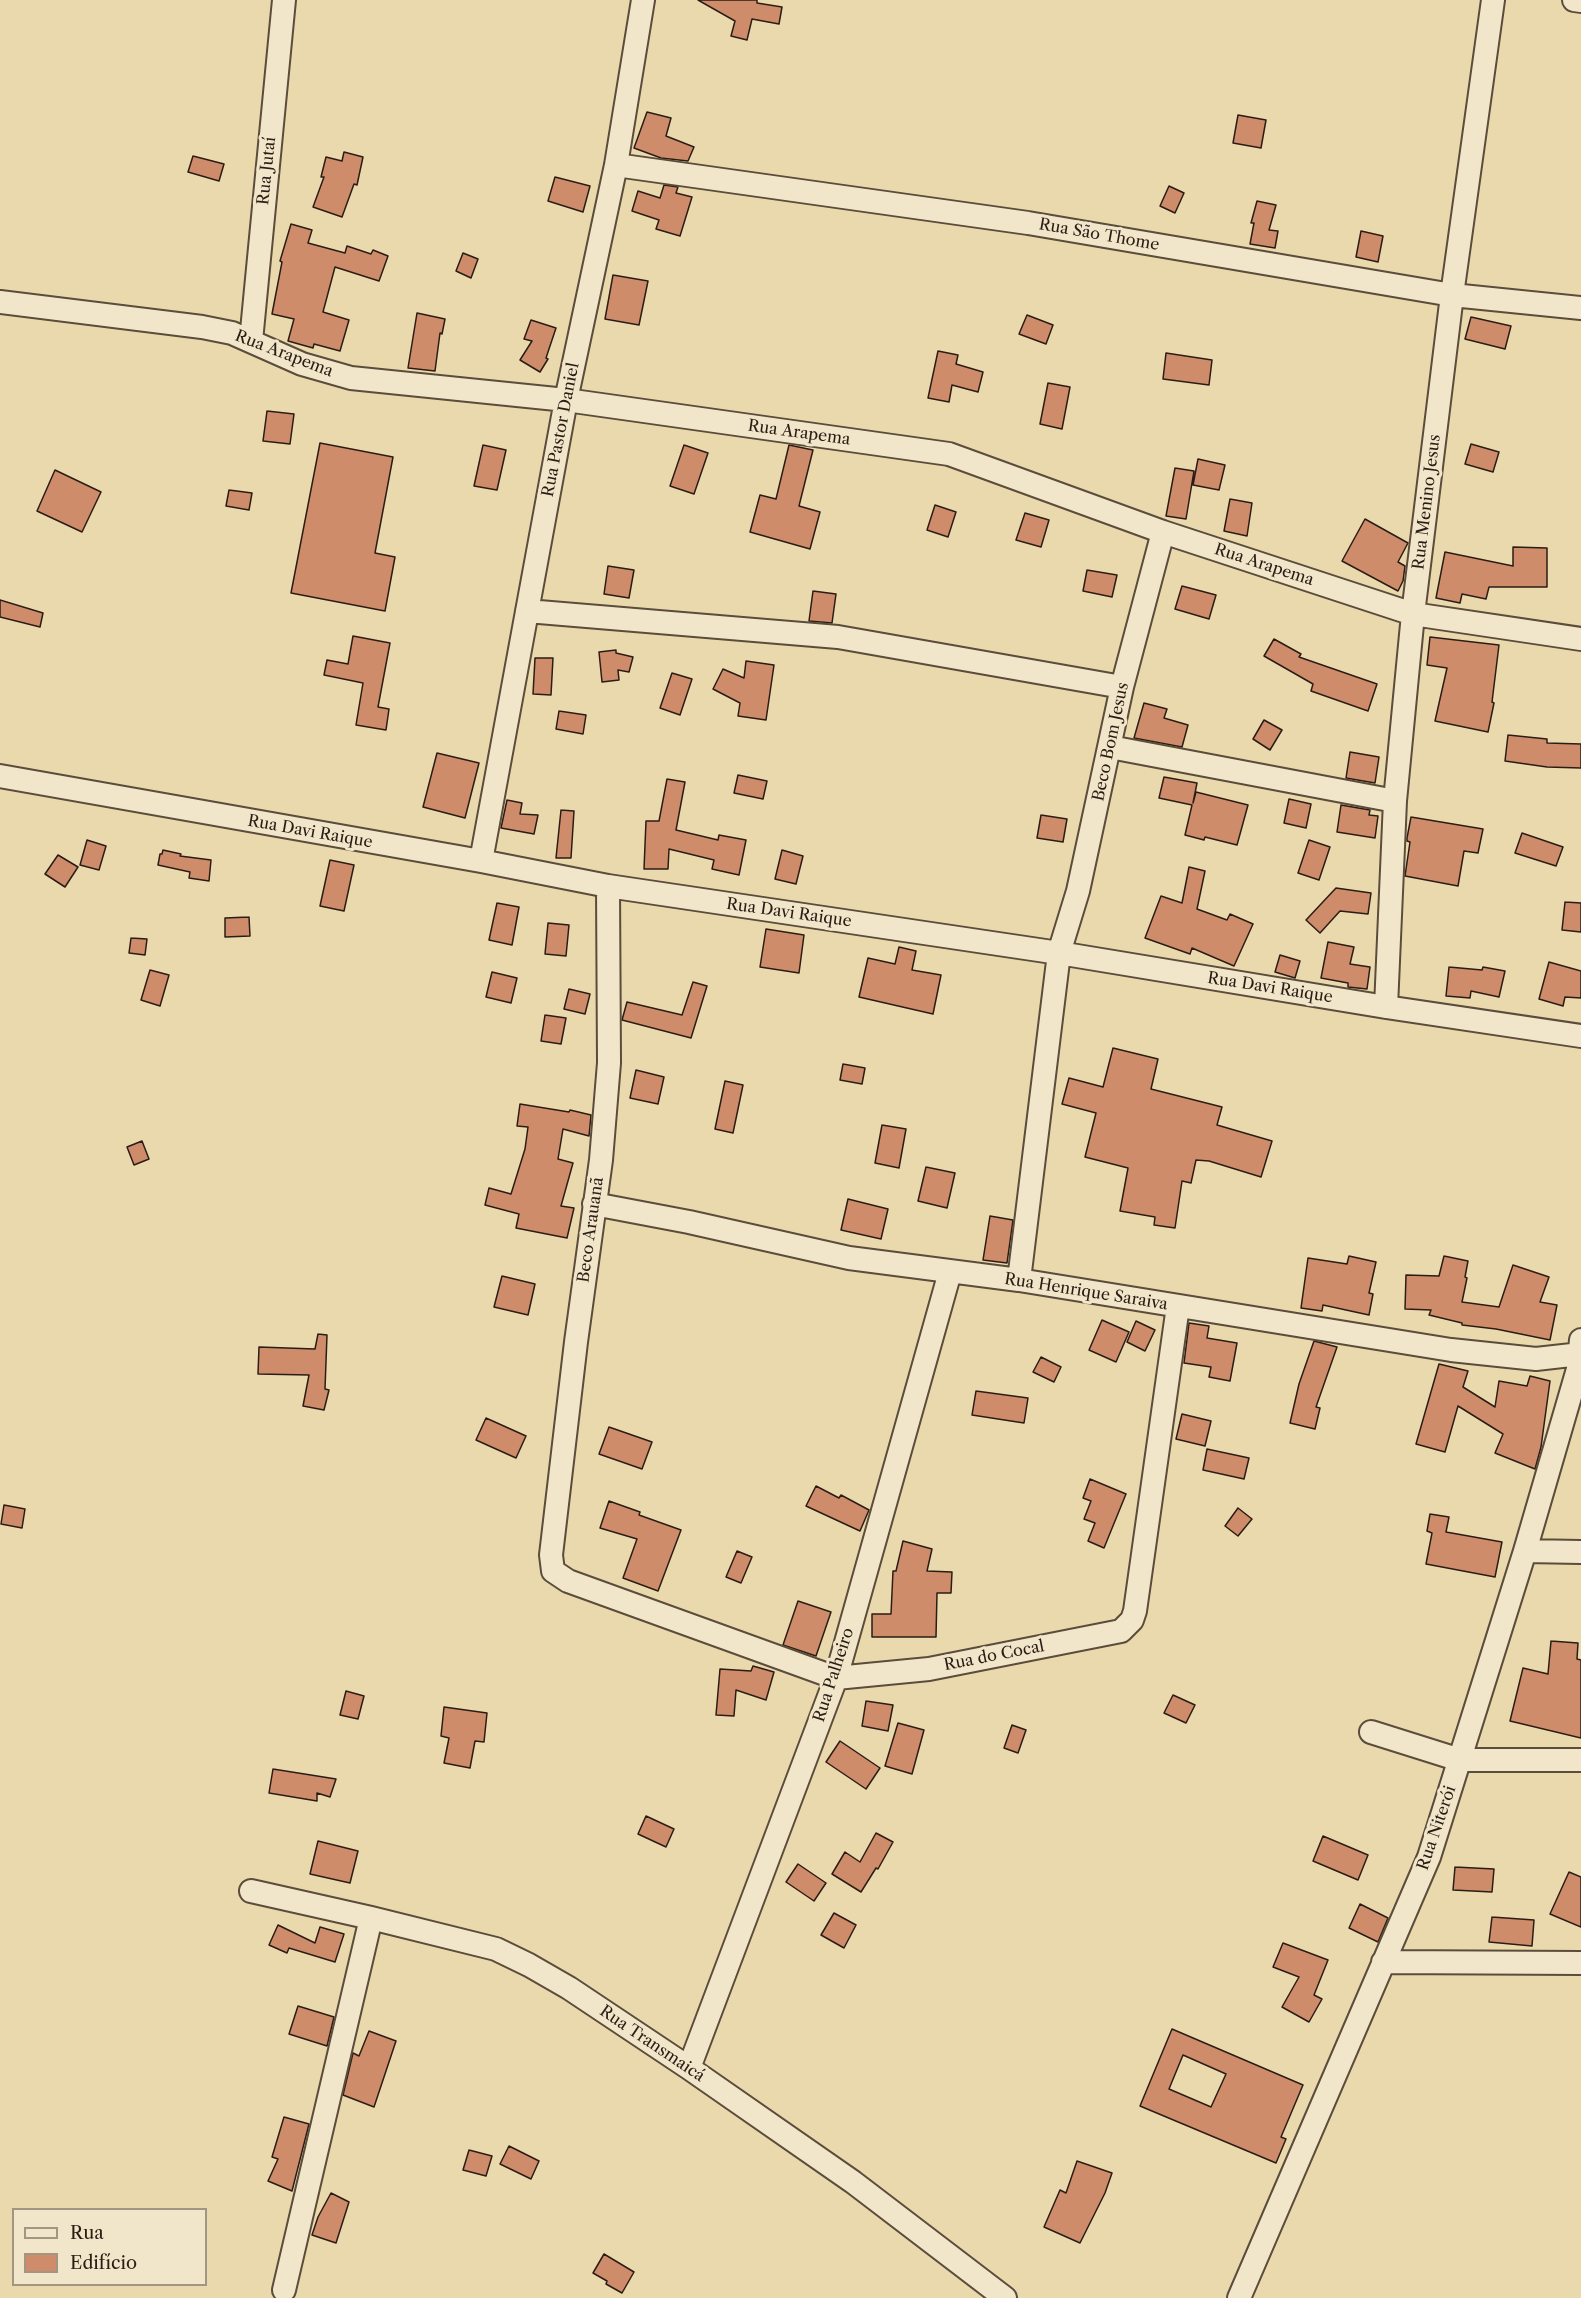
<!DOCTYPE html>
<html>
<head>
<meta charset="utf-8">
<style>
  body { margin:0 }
  #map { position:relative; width:1581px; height:2298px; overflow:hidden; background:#ebd9ae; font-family:"Libre Caslon Text",serif }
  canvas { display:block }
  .legend { position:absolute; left:12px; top:2208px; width:195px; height:78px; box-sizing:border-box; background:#f2e6ca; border:2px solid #a29682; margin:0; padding:8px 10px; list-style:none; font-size:18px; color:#2b1d15 }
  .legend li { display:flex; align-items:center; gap:12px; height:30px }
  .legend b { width:30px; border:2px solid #a29682 }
</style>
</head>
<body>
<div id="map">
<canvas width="1581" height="2298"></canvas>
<ul class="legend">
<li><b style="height:8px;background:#f2e6ca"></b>Rua</li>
<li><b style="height:16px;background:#cf8c6b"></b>Edifício</li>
</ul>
</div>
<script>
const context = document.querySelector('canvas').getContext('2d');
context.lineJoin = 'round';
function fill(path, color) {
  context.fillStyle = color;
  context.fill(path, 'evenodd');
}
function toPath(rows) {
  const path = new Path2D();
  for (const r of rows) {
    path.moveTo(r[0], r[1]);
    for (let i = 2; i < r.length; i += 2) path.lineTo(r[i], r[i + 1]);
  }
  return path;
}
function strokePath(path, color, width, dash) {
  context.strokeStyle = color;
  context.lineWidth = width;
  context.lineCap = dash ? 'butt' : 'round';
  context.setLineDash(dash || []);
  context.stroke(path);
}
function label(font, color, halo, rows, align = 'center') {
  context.font = font + ' "Libre Caslon Text",serif';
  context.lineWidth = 6;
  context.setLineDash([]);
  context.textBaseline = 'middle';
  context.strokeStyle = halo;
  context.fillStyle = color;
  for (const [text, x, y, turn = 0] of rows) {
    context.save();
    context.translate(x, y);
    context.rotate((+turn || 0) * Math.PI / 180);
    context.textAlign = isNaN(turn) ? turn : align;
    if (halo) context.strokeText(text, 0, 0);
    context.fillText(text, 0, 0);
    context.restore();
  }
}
const building = toPath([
  [698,0,757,0,757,3,782,7,779,24,752,19,747,40,731,36,735,21,698,0],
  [647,112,671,118,666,136,694,147,688,161,661,158,634,148,647,112],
  [1238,115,1266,120,1261,148,1233,143,1238,115],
  [344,152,363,157,357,185,354,184,342,217,313,207,324,177,321,177,326,157,342,161,344,152],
  [193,156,224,164,219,181,188,172,193,156],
  [555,177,590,186,583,212,548,201,555,177],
  [664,185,678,187,676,193,692,197,680,236,656,229,659,220,632,211,638,191,660,198,664,185],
  [1169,186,1184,193,1175,213,1160,206,1169,186],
  [1257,201,1276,205,1269,230,1278,231,1275,248,1250,244,1254,223,1251,223,1257,201],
  [291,224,312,230,308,243,345,253,347,246,371,254,373,250,388,256,379,281,335,267,323,312,349,320,340,351,314,344,313,348,288,341,294,319,272,314,282,262,280,261,291,224],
  [1361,231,1383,236,1378,262,1356,257,1361,231],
  [463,253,478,259,471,278,456,271,463,253],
  [613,275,648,281,639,325,605,319,613,275],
  [417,313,445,319,442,334,440,333,435,371,408,368,417,313],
  [1027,315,1053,325,1046,344,1019,334,1027,315],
  [1471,317,1511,326,1505,349,1465,339,1471,317],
  [531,320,556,328,546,358,548,359,540,372,520,360,532,341,524,339,531,320],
  [938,351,958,355,956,364,983,372,978,392,952,385,949,402,928,398,938,351],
  [1166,353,1212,360,1209,385,1163,379,1166,353],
  [1048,383,1070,387,1062,429,1040,424,1048,383],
  [267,411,294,414,290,444,263,441,267,411],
  [320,443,393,457,375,553,395,557,385,611,291,593,320,443],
  [1471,444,1499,452,1493,472,1465,464,1471,444],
  [483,445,506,450,497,490,474,486,483,445],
  [684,445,708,453,694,494,670,486,684,445],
  [789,445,813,450,799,506,820,512,810,549,750,532,760,495,776,499,789,445],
  [1198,459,1225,465,1219,490,1193,485,1198,459],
  [1175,468,1194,471,1186,519,1166,516,1175,468],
  [55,470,101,492,82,532,37,511,55,470],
  [229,490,252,493,249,510,226,506,229,490],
  [1230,499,1252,503,1247,536,1224,531,1230,499],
  [935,505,956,512,948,537,927,530,935,505],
  [1025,513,1049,520,1041,547,1016,540,1025,513],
  [1365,519,1408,543,1398,562,1405,566,1403,581,1398,591,1342,561,1365,519],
  [1513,547,1547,548,1547,587,1489,587,1486,599,1462,594,1460,603,1436,598,1445,552,1513,566,1513,547],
  [608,566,634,570,629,598,604,594,608,566],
  [1087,570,1117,575,1112,597,1083,591,1087,570],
  [1182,586,1216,595,1209,619,1175,609,1182,586],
  [813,591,836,594,832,623,809,621,813,591],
  [0,600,43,613,40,627,0,617,0,600],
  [353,636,390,643,378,707,389,709,386,730,356,725,363,683,324,675,327,660,348,664,353,636],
  [1430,637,1499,645,1492,702,1494,703,1488,732,1435,721,1447,668,1427,665,1430,637],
  [1274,639,1301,654,1299,657,1377,684,1368,711,1311,691,1313,684,1264,656,1274,639],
  [616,650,616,653,633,657,629,672,618,670,619,680,602,682,599,652,616,650],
  [535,658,553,658,551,695,533,694,535,658],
  [746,661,774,665,766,720,738,716,740,703,713,689,723,669,744,678,746,661],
  [672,673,692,679,680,715,660,708,672,673],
  [1144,703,1167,709,1164,718,1188,725,1182,747,1134,738,1144,703],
  [559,711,586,715,583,734,556,729,559,711],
  [1264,720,1282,730,1270,750,1253,739,1264,720],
  [1508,735,1547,739,1547,743,1581,744,1581,768,1547,767,1505,761,1508,735],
  [1350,752,1379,757,1375,783,1346,778,1350,752],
  [437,753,479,763,465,818,423,807,437,753],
  [738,775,767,781,763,799,734,793,738,775],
  [1164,777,1197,783,1193,803,1196,792,1248,805,1237,845,1205,837,1204,840,1185,835,1192,805,1159,798,1164,777],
  [667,779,685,782,676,830,718,840,719,835,746,840,739,875,712,869,714,860,669,849,668,869,644,869,646,821,659,821,667,779],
  [1289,799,1311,804,1306,828,1284,823,1289,799],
  [507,800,522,803,520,814,538,815,534,834,501,828,507,800],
  [1341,805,1370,810,1369,815,1378,816,1375,838,1337,832,1341,805],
  [561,810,574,811,571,858,556,858,561,810],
  [1041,815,1067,819,1063,842,1037,838,1041,815],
  [1411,817,1483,829,1478,853,1464,851,1458,886,1405,876,1410,842,1407,841,1407,838,1411,817],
  [1522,833,1563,847,1556,866,1515,853,1522,833],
  [87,840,106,846,99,870,80,865,87,840],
  [1309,840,1330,847,1319,880,1298,873,1309,840],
  [163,850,181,854,180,856,211,860,209,881,189,878,190,872,158,865,160,854,162,854,163,850],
  [782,850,803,856,796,884,775,879,782,850],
  [58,855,78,867,65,887,45,874,58,855],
  [330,860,354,865,344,911,320,906,330,860],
  [1189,867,1205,871,1197,909,1227,920,1230,914,1253,924,1234,966,1192,948,1190,954,1145,938,1161,896,1182,903,1189,867],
  [1336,888,1371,893,1368,914,1340,911,1320,933,1306,920,1336,888],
  [1565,902,1581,903,1581,932,1562,930,1565,902],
  [497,903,519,907,512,945,489,940,497,903],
  [249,917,250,936,225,937,225,918,249,917],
  [548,923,569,925,566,956,545,954,548,923],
  [766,929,804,935,799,973,760,967,766,929],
  [131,938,147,939,145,955,129,953,131,938],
  [1328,942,1354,947,1350,964,1370,967,1367,989,1348,987,1348,983,1321,978,1328,942],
  [899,947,916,951,912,970,941,975,933,1014,859,997,868,958,895,964,899,947],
  [1280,955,1300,961,1295,978,1275,972,1280,955],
  [1549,962,1581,971,1581,998,1565,997,1563,1006,1539,999,1549,962],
  [1449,967,1482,970,1483,967,1505,971,1499,997,1471,991,1470,998,1446,996,1449,967],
  [150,970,169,975,160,1006,141,1000,150,970],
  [492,972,517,978,511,1003,486,997,492,972],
  [693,982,707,986,691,1038,622,1020,627,1002,682,1015,693,982],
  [569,989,590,994,585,1014,564,1009,569,989],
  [545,1015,566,1018,561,1044,541,1041,545,1015],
  [1113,1048,1158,1059,1151,1089,1222,1107,1217,1125,1272,1141,1261,1177,1209,1161,1196,1160,1191,1183,1182,1181,1175,1228,1154,1225,1155,1217,1120,1211,1128,1168,1085,1157,1096,1113,1062,1104,1069,1078,1103,1087,1113,1048],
  [843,1064,865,1068,862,1084,840,1080,843,1064],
  [636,1070,664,1077,658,1104,630,1098,636,1070],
  [725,1081,743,1085,733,1133,715,1129,725,1081],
  [520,1104,569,1112,570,1110,591,1115,589,1136,563,1129,558,1159,573,1163,561,1206,574,1208,567,1238,516,1228,519,1214,485,1205,489,1188,511,1194,525,1149,528,1127,517,1126,520,1104],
  [882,1125,906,1129,899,1168,875,1163,882,1125],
  [142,1141,149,1159,134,1165,127,1147,142,1141],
  [926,1167,955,1173,947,1208,918,1201,926,1167],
  [848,1199,888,1209,881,1239,841,1230,848,1199],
  [990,1216,1013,1220,1007,1263,983,1260,990,1216],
  [1349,1256,1376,1262,1369,1293,1373,1294,1369,1315,1323,1305,1322,1311,1301,1308,1308,1258,1347,1264,1349,1256],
  [1444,1256,1468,1261,1465,1277,1467,1278,1462,1302,1499,1307,1513,1265,1549,1277,1540,1302,1557,1305,1550,1340,1496,1329,1462,1325,1462,1323,1429,1315,1431,1310,1405,1309,1406,1275,1439,1276,1444,1256],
  [502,1276,535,1284,528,1315,494,1307,502,1276],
  [1102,1320,1129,1332,1116,1362,1089,1350,1102,1320],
  [1136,1321,1155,1330,1145,1351,1127,1342,1136,1321],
  [1189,1323,1209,1326,1207,1338,1237,1343,1230,1381,1209,1377,1211,1367,1184,1363,1189,1323],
  [318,1334,327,1335,325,1389,329,1390,324,1410,303,1406,309,1375,258,1374,259,1347,315,1349,318,1334],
  [1314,1341,1337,1347,1316,1407,1320,1408,1315,1429,1290,1423,1299,1384,1314,1341],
  [1041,1357,1061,1367,1054,1382,1033,1372,1041,1357],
  [1439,1364,1468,1371,1463,1387,1495,1407,1499,1381,1527,1386,1530,1376,1550,1381,1541,1447,1535,1469,1495,1453,1503,1434,1458,1406,1445,1452,1416,1444,1439,1364],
  [976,1391,1028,1398,1024,1423,972,1415,976,1391],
  [1182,1414,1211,1421,1205,1446,1176,1439,1182,1414],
  [486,1418,526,1436,516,1458,476,1440,486,1418],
  [609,1427,652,1442,642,1469,599,1454,609,1427],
  [1207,1449,1249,1458,1244,1479,1203,1470,1207,1449],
  [1090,1479,1126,1494,1104,1548,1088,1541,1095,1523,1084,1519,1091,1501,1083,1498,1090,1479],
  [816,1486,839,1498,841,1495,869,1510,860,1531,806,1506,816,1486],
  [609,1501,640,1512,639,1515,681,1530,658,1591,623,1578,637,1539,600,1528,609,1501],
  [4,1505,25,1509,22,1528,1,1524,4,1505],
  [1238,1508,1252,1519,1238,1536,1225,1526,1238,1508],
  [1430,1514,1449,1517,1446,1532,1502,1542,1495,1577,1426,1564,1432,1533,1427,1531,1430,1514],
  [903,1541,932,1549,927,1571,952,1572,951,1593,937,1593,936,1637,872,1637,872,1614,891,1614,893,1571,896,1571,903,1541],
  [737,1551,752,1557,741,1583,726,1577,737,1551],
  [798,1601,831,1612,816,1656,783,1645,798,1601],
  [1551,1641,1578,1643,1577,1659,1581,1660,1581,1738,1510,1721,1523,1668,1548,1674,1551,1641],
  [753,1666,774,1672,766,1700,736,1690,734,1716,716,1715,720,1669,751,1671,753,1666],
  [346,1691,364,1696,358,1719,340,1715,346,1691],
  [1173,1695,1195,1705,1186,1723,1164,1713,1173,1695],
  [866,1701,893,1705,888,1731,862,1726,866,1701],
  [444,1707,487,1713,484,1742,475,1741,470,1768,444,1763,449,1738,441,1736,444,1707],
  [898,1723,924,1730,912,1774,885,1766,898,1723],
  [1012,1725,1026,1730,1018,1753,1004,1748,1012,1725],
  [840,1741,880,1768,866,1789,826,1762,840,1741],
  [273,1769,336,1779,330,1797,317,1793,317,1801,269,1793,273,1769],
  [646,1816,674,1829,666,1847,638,1834,646,1816],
  [876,1833,893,1842,878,1869,876,1868,861,1892,832,1874,845,1852,860,1862,876,1833],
  [1323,1836,1368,1855,1358,1880,1313,1861,1323,1836],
  [318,1841,358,1851,350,1883,310,1874,318,1841],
  [798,1864,826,1883,814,1901,786,1882,798,1864],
  [1455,1867,1494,1869,1492,1892,1453,1890,1455,1867],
  [1569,1872,1581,1877,1581,1927,1550,1914,1569,1872],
  [1360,1904,1388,1918,1378,1942,1349,1928,1360,1904],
  [834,1913,856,1925,844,1948,821,1935,834,1913],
  [1492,1917,1534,1920,1532,1946,1489,1942,1492,1917],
  [278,1925,315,1943,320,1927,344,1934,335,1962,289,1948,287,1953,269,1945,278,1925],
  [1283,1943,1328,1960,1314,1995,1322,1999,1309,2022,1282,2007,1299,1977,1273,1967,1283,1943],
  [298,2006,334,2017,327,2046,289,2034,298,2006],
  [1172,2029,1303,2085,1281,2137,1286,2139,1276,2163,1140,2106,1172,2029],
  [1183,2055,1226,2074,1211,2107,1169,2089,1183,2055],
  [369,2031,396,2041,374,2107,343,2095,353,2053,359,2056,369,2031],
  [284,2117,309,2124,292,2191,268,2181,278,2159,272,2157,284,2117],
  [509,2146,539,2161,531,2179,500,2164,509,2146],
  [469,2150,492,2156,486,2176,463,2170,469,2150],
  [1077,2161,1112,2173,1105,2193,1080,2243,1044,2227,1060,2190,1066,2193,1077,2161],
  [331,2193,349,2202,336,2243,312,2235,318,2217,331,2193],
  [604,2254,634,2272,622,2293,606,2284,607,2281,593,2273,604,2254]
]);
const street = toPath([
  [1574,0,1581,1],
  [616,165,1028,223,1452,295,1581,308],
  [0,302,202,327,232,333,302,364,351,378,566,400,949,454,1163,532,1413,614,1581,639],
  [251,341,284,0],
  [527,611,838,637,1122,687],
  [1110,747,1395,801],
  [0,776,481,861,608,886,1059,953,1386,1007,1581,1036],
  [481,861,566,400,616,165,643,0],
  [608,886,609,1063,601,1160,576,1342,551,1555,553,1571,568,1581,836,1678,929,1669,1121,1631,1132,1620,1135,1611,1178,1306],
  [1386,1007,1395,801,1413,614,1452,295,1493,0],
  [594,1204,689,1222,849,1258,1019,1280,1451,1350,1536,1359,1581,1354],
  [1019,1280,1059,953,1078,891,1122,687,1163,532],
  [1525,1551,1581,1552],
  [1371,1732,1460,1760,1581,1760],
  [251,1891,371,1918,496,1949,529,1965,569,1988,689,2068,853,2182,1005,2298],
  [1383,1962,1581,1963],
  [689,2068,836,1678,950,1272],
  [284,2290,371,1918],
  [1239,2298,1429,1857,1525,1551,1578,1369,1581,1340]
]);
const streetNames = [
  ["Rua Jutaí",267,171,-84],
  ["Rua São Thome",1099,235,10],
  ["Rua Arapema",284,354,21],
  ["Rua Pastor Daniel",561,430,-79],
  ["Rua Arapema",799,433,8],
  ["Rua Menino Jesus",1427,502,-83],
  ["Rua Arapema",1264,565,18],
  ["Beco Bom Jesus",1111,742,-78],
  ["Rua Davi Raique",310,832,10],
  ["Rua Davi Raique",789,913,8],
  ["Rua Davi Raique",1270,988,9],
  ["Beco Arauanã",591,1230,-82],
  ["Rua Henrique Saraiva",1086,1292,9],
  ["Rua do Cocal",994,1656,-11],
  ["Rua Palheiro",834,1675,-72],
  ["Rua Niterói",1437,1828,-71],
  ["Rua Transmaicá",652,2044,34]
];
fill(building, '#cf8c6b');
strokePath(building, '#2b1d15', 1.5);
strokePath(street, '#5b4c3b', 26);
strokePath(street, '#f2e6ca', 22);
label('16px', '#2b1d15', '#f2e6ca', streetNames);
</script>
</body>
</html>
